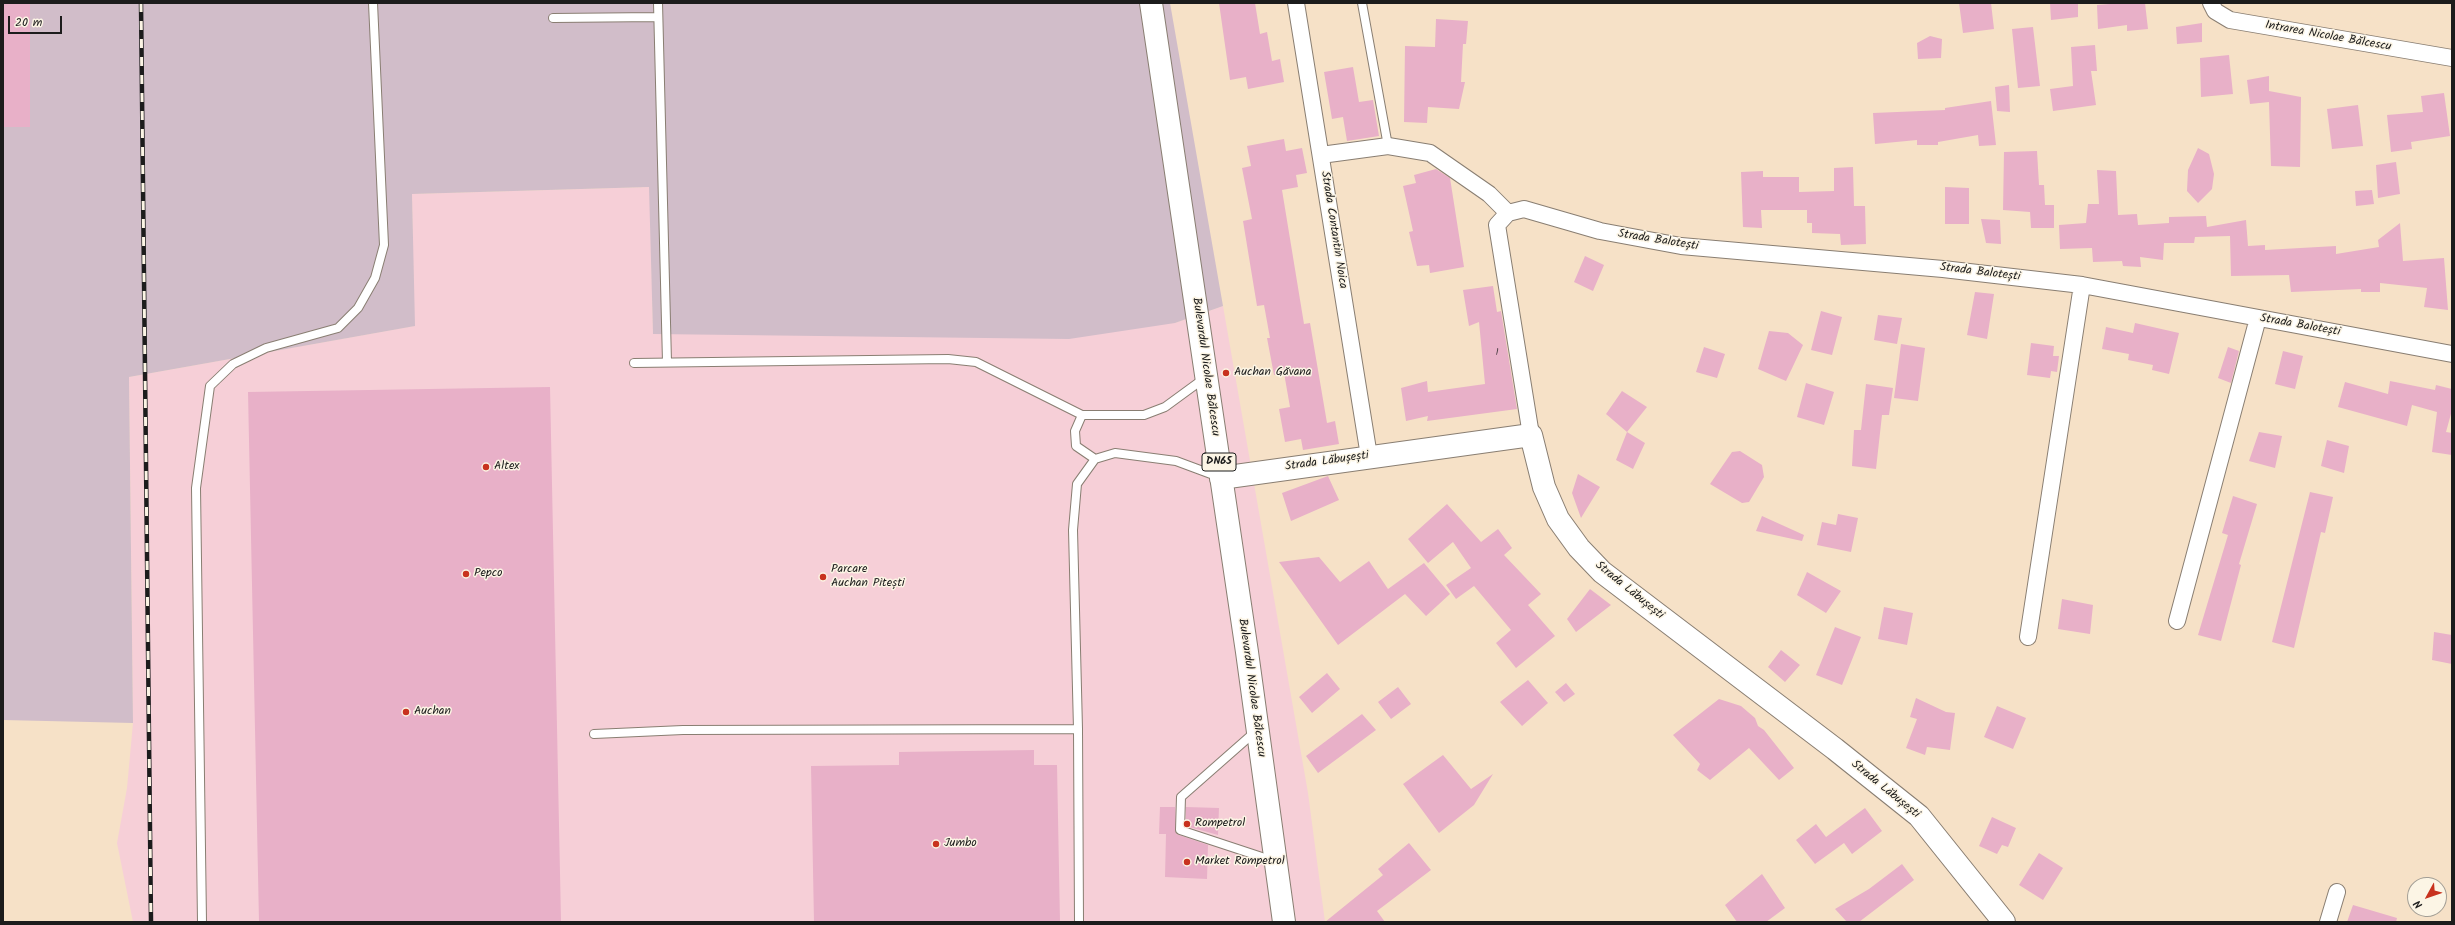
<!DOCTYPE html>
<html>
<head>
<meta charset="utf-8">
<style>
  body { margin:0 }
  #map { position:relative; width:2455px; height:925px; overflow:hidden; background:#f6e1c7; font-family:Kalam,sans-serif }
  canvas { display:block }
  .frame { position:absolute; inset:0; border:4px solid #1c1c1c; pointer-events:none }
  .north { position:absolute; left:2407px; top:877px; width:40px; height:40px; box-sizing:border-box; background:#fcf5e5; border:1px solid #a29e95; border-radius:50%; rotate:230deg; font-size:11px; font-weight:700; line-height:16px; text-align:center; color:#1c1c1c }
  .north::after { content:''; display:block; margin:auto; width:14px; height:18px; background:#c8321e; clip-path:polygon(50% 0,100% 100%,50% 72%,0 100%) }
  .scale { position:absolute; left:8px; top:16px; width:54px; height:18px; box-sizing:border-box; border:2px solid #1c1c1c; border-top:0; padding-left:5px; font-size:12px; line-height:14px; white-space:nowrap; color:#1c1c1c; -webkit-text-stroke:3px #fcf5e5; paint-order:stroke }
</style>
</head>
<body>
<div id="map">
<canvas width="2455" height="925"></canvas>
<div class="frame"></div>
<div class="north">N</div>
<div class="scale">20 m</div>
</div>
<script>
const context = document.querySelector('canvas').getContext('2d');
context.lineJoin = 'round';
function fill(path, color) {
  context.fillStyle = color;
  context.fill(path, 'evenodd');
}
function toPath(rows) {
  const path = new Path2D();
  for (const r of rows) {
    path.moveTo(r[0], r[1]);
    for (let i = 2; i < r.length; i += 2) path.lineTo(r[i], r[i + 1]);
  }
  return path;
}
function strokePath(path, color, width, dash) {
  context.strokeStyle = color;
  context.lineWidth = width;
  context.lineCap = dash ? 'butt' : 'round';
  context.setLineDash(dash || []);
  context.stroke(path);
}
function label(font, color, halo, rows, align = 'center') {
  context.font = font + ' Kalam,sans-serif';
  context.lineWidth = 3;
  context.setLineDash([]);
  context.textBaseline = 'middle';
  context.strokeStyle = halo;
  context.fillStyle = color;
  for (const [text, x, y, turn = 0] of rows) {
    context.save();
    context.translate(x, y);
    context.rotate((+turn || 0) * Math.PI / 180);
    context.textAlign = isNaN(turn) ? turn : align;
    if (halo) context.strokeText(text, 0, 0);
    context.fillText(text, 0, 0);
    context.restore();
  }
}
const built = toPath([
  [650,187,653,334,1175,323,1223,306,1308,793,1325,922,133,922,117,843,127,788,133,723,129,377,414,326,412,194]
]);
const industrial = toPath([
  [3,3,1170,3,1223,306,1175,323,1069,339,653,334,649,187,412,194,415,326,129,377,133,723,3,720]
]);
const building = toPath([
  [3,3,30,3,30,127,3,127],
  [1219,3,1255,3,1260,34,1267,32,1272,61,1280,59,1284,82,1248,89,1246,77,1230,80],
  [1959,3,1991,3,1994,29,1963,33],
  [2050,3,2078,3,2078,17,2051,20],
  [2122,3,2145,3,2148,29,2127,31,2127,25,2098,29,2097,5],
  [1436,19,1468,21,1466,44,1463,44,1461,82,1465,82,1459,109,1428,107,1427,123,1404,122,1405,46,1435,47],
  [2202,23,2202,42,2177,44,2176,27],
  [2033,27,2040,86,2018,88,2012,29],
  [1930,36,1942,39,1941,58,1918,59,1917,43],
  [2095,45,2097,71,2091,71,2096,105,2053,111,2050,89,2073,86,2071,47],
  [2229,55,2233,94,2201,97,2200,58],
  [1353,67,1359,102,1373,100,1379,136,1347,141,1343,117,1332,119,1324,72],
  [2269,76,2269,91,2301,97,2300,167,2271,166,2269,102,2250,104,2247,80],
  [2009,85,2010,112,1997,111,1995,87],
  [2444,93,2450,136,2411,142,2412,149,2391,152,2387,115,2423,112,2421,96],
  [1991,101,1996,145,1979,146,1978,135,1938,142,1938,145,1917,145,1917,140,1875,144,1873,113,1945,110,1945,108],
  [2358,105,2363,146,2332,149,2327,109],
  [1284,139,1286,151,1302,148,1307,173,1296,175,1298,187,1282,190,1304,324,1310,323,1327,423,1335,421,1339,444,1303,450,1301,439,1285,442,1279,409,1290,407,1284,373,1274,375,1267,338,1270,338,1264,305,1257,306,1243,221,1252,219,1242,168,1251,166,1247,146],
  [2198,148,2209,154,2214,174,2212,189,2198,203,2187,191,2188,170],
  [2037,151,2039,185,2044,185,2045,205,2054,205,2054,228,2031,228,2030,212,2003,210,2004,152],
  [2396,162,2400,194,2378,198,2376,165],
  [1853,167,1854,206,1865,206,1866,244,1841,245,1840,234,1812,233,1812,223,1807,223,1807,210,1761,210,1762,228,1743,227,1741,172,1763,171,1763,177,1799,177,1799,192,1834,191,1834,168],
  [1436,169,1450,178,1464,267,1430,273,1429,265,1417,266,1409,232,1413,231,1403,186,1416,183,1414,175],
  [2097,170,2116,171,2118,215,2137,214,2138,225,2169,223,2169,217,2206,216,2207,227,2246,220,2248,246,2265,245,2265,250,2336,246,2336,254,2379,247,2378,240,2400,223,2403,261,2444,258,2448,310,2424,307,2427,288,2380,283,2380,292,2361,292,2361,289,2291,292,2289,275,2231,276,2230,236,2195,237,2194,243,2164,243,2163,260,2140,257,2141,267,2123,266,2122,261,2093,262,2092,248,2060,249,2059,225,2086,223,2088,204,2099,204],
  [1945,187,1969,188,1969,224,1945,224],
  [2372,190,2374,204,2356,206,2355,191],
  [1981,219,2000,220,2001,244,1986,243],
  [1585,256,1604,265,1593,291,1574,282],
  [1493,286,1497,312,1501,311,1517,409,1427,421,1428,416,1406,421,1401,388,1427,381,1428,392,1485,384,1479,322,1469,326,1463,290],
  [1975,292,1994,294,1987,339,1967,335],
  [1821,311,1842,317,1832,355,1811,350],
  [1878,315,1902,318,1897,344,1874,340],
  [2135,323,2179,333,2169,374,2152,370,2153,365,2128,360,2129,354,2102,349,2106,327,2133,333],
  [1769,331,1788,333,1803,345,1786,381,1758,369],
  [2031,343,2054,346,2053,356,2059,356,2057,372,2051,371,2050,378,2027,375],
  [1901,344,1925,348,1918,401,1894,398],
  [1704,347,1725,354,1717,378,1696,372],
  [2228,347,2239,351,2231,383,2218,378],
  [2283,351,2303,356,2295,389,2275,384],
  [2390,381,2435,390,2436,385,2452,389,2452,410,2446,432,2452,433,2452,455,2432,452,2437,412,2412,405,2407,426,2338,407,2345,382,2388,394],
  [1806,383,1834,392,1824,425,1797,417],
  [1866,384,1893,388,1889,415,1882,415,1876,469,1852,466,1854,430,1861,430],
  [550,387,561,922,259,922,248,392],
  [1622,391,1647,407,1627,432,1606,414],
  [1627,432,1645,443,1633,469,1616,460],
  [2259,432,2282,436,2275,468,2249,461],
  [2327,440,2349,446,2344,473,2321,466],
  [1740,451,1762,465,1764,477,1749,502,1742,503,1710,484,1732,452],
  [1578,474,1600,487,1581,518,1572,493],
  [1328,476,1339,500,1291,521,1282,493],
  [2310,492,2333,497,2325,533,2321,532,2294,648,2272,642],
  [2233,496,2257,504,2239,564,2241,565,2221,641,2198,635,2228,535,2222,533],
  [1447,504,1481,542,1498,529,1512,548,1504,555,1541,594,1528,605,1555,636,1516,668,1496,643,1511,630,1474,586,1456,599,1446,585,1471,568,1453,542,1428,563,1408,539],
  [1838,514,1858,518,1851,552,1817,545,1822,522,1836,525],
  [1762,516,1804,535,1802,541,1756,531],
  [1319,557,1340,582,1369,561,1388,589,1424,563,1450,594,1426,616,1405,594,1338,645,1279,562],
  [1807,572,1841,591,1826,613,1797,595],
  [1590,589,1611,605,1576,632,1567,619],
  [2062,599,2093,605,2090,634,2058,629],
  [1884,607,1913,613,1907,645,1878,639],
  [1835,627,1861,637,1842,685,1816,675],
  [2434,632,2452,635,2452,664,2432,660],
  [1781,650,1800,665,1785,682,1768,667],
  [1327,673,1340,689,1312,713,1299,697],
  [1528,680,1548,703,1522,726,1500,702],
  [1566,683,1575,694,1564,702,1555,692],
  [1398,687,1411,704,1391,719,1378,702],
  [1916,698,1946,712,1955,713,1950,750,1927,747,1925,755,1906,748,1917,719,1910,717],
  [1719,699,1741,706,1755,718,1758,726,1764,730,1794,768,1779,780,1749,748,1710,780,1697,770,1700,764,1673,735],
  [1997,706,2026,718,2013,749,1984,737],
  [1362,714,1376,730,1318,773,1306,756],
  [1034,750,1034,765,1057,765,1060,922,814,922,811,766,899,765,899,752],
  [1443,755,1471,789,1493,774,1474,805,1439,833,1403,784],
  [1160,807,1175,807,1176,834,1208,845,1207,879,1165,877,1166,834,1159,834],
  [1186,807,1219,808,1218,835,1186,826],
  [1865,808,1882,831,1852,854,1844,843,1815,864,1796,840,1816,824,1826,837],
  [1992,817,2016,828,2008,847,2002,845,1997,854,1979,846],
  [1409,843,1431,870,1377,911,1385,922,1325,922,1383,875,1378,869],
  [2039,853,2063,868,2043,900,2019,885],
  [1902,864,1914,880,1859,922,1847,922,1835,909,1869,889],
  [1762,874,1785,908,1766,922,1737,922,1725,905],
  [2353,905,2397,918,2396,922,2347,922]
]);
const lane = toPath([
  [658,3,667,362],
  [1362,3,1388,146],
  [553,18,658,17],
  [634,363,948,359,976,362,1082,415,1144,415,1165,407,1206,377],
  [1082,415,1075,431,1076,446,1095,459],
  [1078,729,1079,922],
  [1256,731,1181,797,1180,830,1274,861],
  [594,734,683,730,1078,729,1073,530,1077,484,1095,459,1115,453,1176,461,1219,477],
  [202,922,196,488,210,386,233,364,266,348,338,328,358,308,375,278,384,245,373,3]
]);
const street = toPath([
  [1296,3,1369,456],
  [2211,3,2215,11,2230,20,2452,58],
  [1321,155,1388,146,1430,153,1489,194,1508,213],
  [1531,435,1497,225,1508,213,1524,209,1600,231,1681,246,1943,269,2082,285,2452,354],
  [2177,621,2258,318],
  [2028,637,2082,285],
  [2328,922,2337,892]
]);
const secondary = toPath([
  [1221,478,1531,435,1544,487,1558,519,1579,548,1602,572,1835,749,1919,816,2004,922]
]);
const primary = toPath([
  [1151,3,1247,652,1284,922]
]);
const rail = toPath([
  [141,3,151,922]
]);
const markers = [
  [1226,373,4,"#c8321e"],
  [486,467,4,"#c8321e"],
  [466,574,4,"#c8321e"],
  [823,577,4,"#c8321e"],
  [406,712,4,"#c8321e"],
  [1187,824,4,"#c8321e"],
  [936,844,4,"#c8321e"],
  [1187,862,4,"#c8321e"]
];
const numberNames = [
  ["1",1497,353]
];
const shields = [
  [1219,462,34]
];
const shieldNames = [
  ["DN65",1219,462]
];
const streetNames = [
  ["Intrarea Nicolae Bălcescu",2328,37,10],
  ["Strada Contantin Noica",1333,230,81],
  ["Strada Balotești",1658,241,9],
  ["Strada Balotești",1980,273,7],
  ["Strada Balotești",2300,326,10],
  ["Bulevardul Nicolae Bălcescu",1205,367,82],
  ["Strada Lăbușești",1327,462,-8],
  ["Strada Lăbușești",1629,591,39],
  ["Bulevardul Nicolae Bălcescu",1251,688,82],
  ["Strada Lăbușești",1885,790,39]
];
const poiNames = [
  ["Auchan Găvana",1234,373],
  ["Altex",494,467],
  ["Parcare",831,570],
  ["Auchan Pitești",831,584],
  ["Pepco",474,574],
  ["Auchan",414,712],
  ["Rompetrol",1195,824],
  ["Jumbo",944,844],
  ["Market Rompetrol",1195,862]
];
fill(built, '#f6cfd7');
fill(industrial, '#d1bdc9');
fill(building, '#e8b0c8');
strokePath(lane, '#897e72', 10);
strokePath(street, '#897e72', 18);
strokePath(secondary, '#897e72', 24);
strokePath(primary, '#897e72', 24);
strokePath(lane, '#fff', 8);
strokePath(street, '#fff', 16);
strokePath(secondary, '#fff', 22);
strokePath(primary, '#fff', 22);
strokePath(rail, '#1c1c1c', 4.5);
strokePath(rail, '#fcf5e5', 3, [9]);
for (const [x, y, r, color] of markers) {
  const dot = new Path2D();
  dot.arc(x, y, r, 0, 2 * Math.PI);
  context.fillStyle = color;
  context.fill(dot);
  strokePath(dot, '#fcf5e5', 1.5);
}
label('10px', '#4f4147', null, numberNames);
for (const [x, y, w] of shields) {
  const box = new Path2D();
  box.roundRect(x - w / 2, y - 9, w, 18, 3);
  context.fillStyle = '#fcf5e5';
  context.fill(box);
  strokePath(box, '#1c1c1c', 1);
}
label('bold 11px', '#1c1c1c', null, shieldNames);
label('12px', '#1c1c1c', '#fcf5e5', streetNames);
label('12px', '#1c1c1c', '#fcf5e5', poiNames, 'left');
</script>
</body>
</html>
